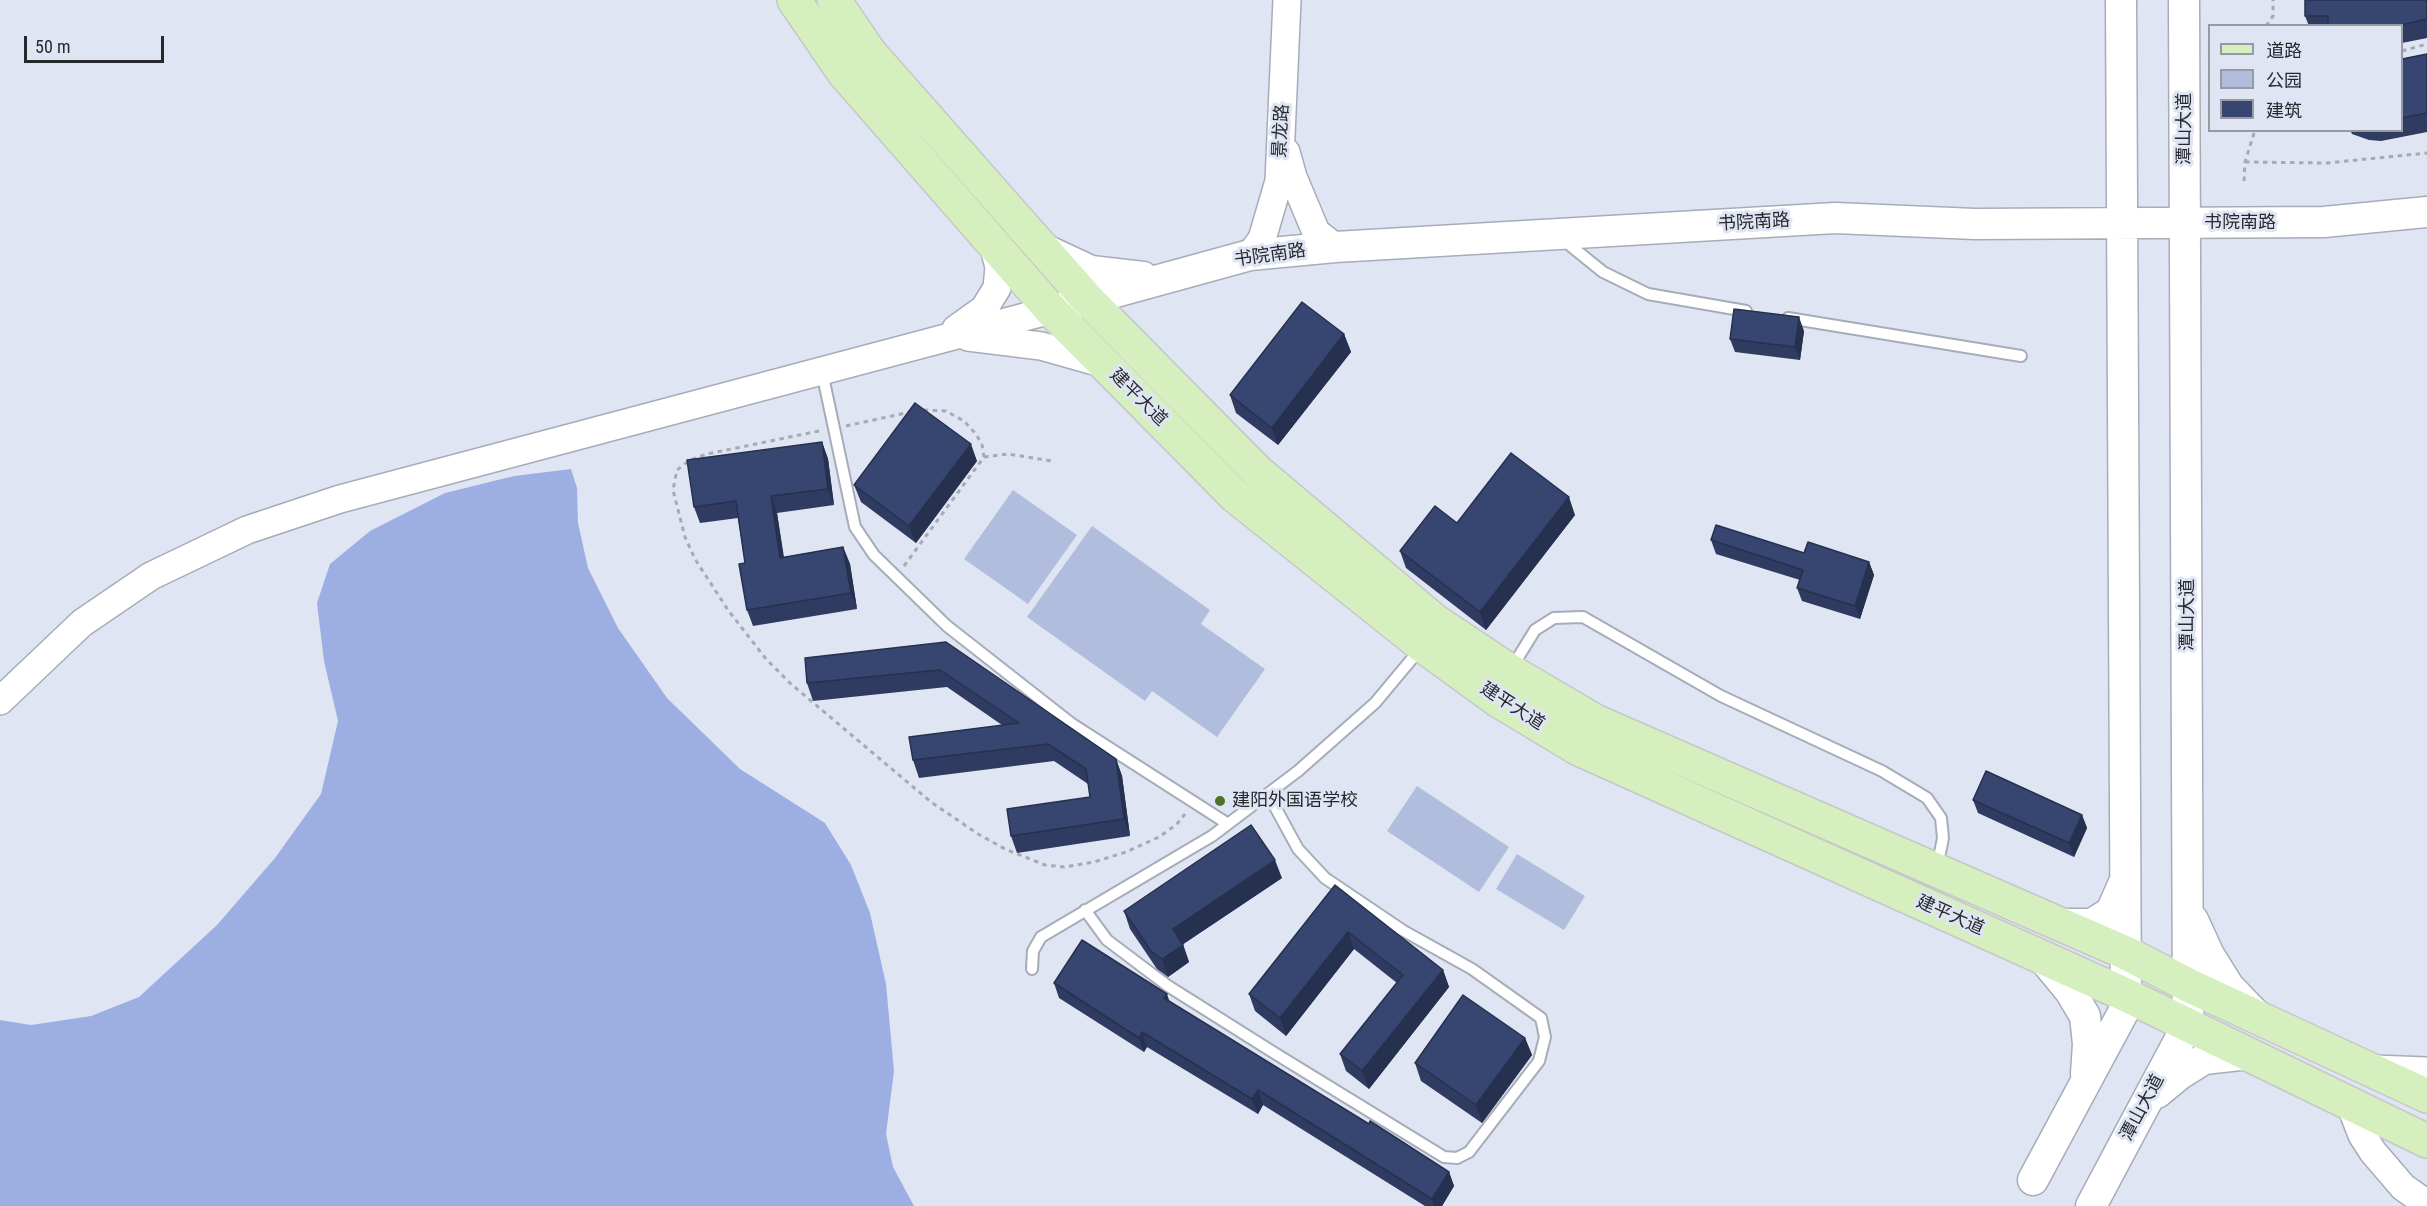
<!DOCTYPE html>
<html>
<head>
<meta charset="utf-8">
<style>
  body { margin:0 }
  #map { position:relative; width:2427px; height:1206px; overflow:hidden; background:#dfe5f3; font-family:"Roboto Condensed","Noto Sans SC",sans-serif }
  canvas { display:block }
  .legend { position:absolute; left:2208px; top:24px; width:195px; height:108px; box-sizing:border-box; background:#dfe5f3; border:2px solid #959aa4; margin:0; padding:8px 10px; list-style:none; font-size:18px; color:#27292e }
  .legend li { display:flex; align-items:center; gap:12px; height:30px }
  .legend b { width:30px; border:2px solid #959aa4 }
  .scale { position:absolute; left:24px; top:36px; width:140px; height:27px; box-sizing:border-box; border:3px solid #27292e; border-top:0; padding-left:8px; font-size:18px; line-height:21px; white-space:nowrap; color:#27292e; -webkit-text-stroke:4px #dfe5f3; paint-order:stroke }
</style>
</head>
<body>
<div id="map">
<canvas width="2427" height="1206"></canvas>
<ul class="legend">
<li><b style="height:8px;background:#d6efbf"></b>道路</li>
<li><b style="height:16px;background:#b1bddd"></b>公园</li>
<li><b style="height:16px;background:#374571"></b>建筑</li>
</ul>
<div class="scale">50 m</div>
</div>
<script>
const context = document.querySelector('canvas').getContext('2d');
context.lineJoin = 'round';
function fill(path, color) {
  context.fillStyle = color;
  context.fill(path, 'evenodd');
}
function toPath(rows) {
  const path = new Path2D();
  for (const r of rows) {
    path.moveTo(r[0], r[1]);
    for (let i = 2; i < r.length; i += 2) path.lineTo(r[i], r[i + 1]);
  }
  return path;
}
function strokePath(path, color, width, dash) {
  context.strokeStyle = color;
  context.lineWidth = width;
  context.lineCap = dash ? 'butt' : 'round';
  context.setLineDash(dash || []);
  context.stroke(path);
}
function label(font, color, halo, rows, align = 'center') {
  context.font = font + ' "Roboto Condensed","Noto Sans SC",sans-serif';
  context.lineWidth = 6;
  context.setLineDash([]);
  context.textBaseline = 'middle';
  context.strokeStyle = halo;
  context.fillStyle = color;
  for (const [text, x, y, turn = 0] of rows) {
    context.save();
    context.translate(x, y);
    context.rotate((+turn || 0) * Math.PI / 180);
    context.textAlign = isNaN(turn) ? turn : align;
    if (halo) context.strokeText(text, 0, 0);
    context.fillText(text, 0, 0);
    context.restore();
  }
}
const green = toPath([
  [1013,490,1077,535,1028,604,964,559],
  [1092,526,1210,610,1201,624,1265,669,1217,737,1152,691,1145,701,1027,617],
  [1417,786,1509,847,1479,892,1387,831],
  [1517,854,1585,896,1564,930,1496,889]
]);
const forest = toPath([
  [571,469,577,488,578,523,588,568,618,628,667,698,740,769,825,823,851,865,870,913,886,984,894,1071,886,1134,893,1167,914,1206,0,1206,0,1020,31,1025,91,1016,139,997,217,925,275,858,321,794,338,721,324,661,317,603,330,564,370,531,445,493,514,476]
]);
const path = toPath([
  [2266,26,2273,16,2273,0],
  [2402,51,2427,44],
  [2245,162,2327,163,2427,153],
  [2244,181,2245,162,2255,130],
  [846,426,910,412],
  [819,431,707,454,690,460,677,470,673,490,685,537,695,559,728,610,766,659,791,684,931,802,978,834,1005,849,1045,865,1064,867,1094,862,1126,852,1159,837,1176,825,1185,814],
  [984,457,1008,454,1052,461],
  [904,566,984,457,982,445,976,434,964,421,946,411,923,410]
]);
const service = toPath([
  [1561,238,1603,272,1648,294,1746,311],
  [1788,318,2021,356],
  [822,372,855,527,874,555,947,626,1072,724,1228,824],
  [1511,669,1535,630,1554,618,1583,617,1721,696,1882,771,1927,798,1941,818,1943,838,1940,853,1934,866],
  [1085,910,1107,940,1168,986,1276,1054,1444,1157,1457,1158,1469,1152,1539,1061,1545,1037,1541,1018,1472,969,1402,930,1325,878,1298,849,1268,794],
  [1032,969,1033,951,1041,937,1212,836,1298,771,1375,703,1421,648]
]);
const tertiary = toPath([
  [1286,152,1293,177,1316,232,1335,247],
  [1250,255,1262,239,1279,181,1287,0],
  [956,329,984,309,997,288,999,267,993,244],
  [968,337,1041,346,1105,364],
  [0,701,82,623,151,576,247,530,340,499,1051,310],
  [2374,1069,2427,1071],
  [2350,1104,2362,1135,2373,1152,2403,1187,2427,1204]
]);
const secondary = toPath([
  [1046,250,1091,271,1143,277],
  [1068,305,1250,255,1335,247,1835,218,1975,224,2324,222,2427,212],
  [2193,920,2209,955,2229,987,2255,1014],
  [2059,924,2092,924,2111,912,2125,880],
  [2042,957,2070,991,2085,1016,2088,1044,2086,1074],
  [2157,1093,2180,1074,2204,1059,2249,1054],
  [2033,1180,2126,1007,2121,0],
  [2091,1206,2188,1024,2184,0]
]);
const primary = toPath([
  [794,0,844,73,1051,310,1235,496,1423,646,1496,699,1579,749,2126,995,2427,1141],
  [834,0,870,53,1088,300,1257,471,1435,621,1510,671,1595,721,2126,953,2190,986,2427,1096]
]);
const wall = toPath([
  [2427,0,2427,38,2402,43,2402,26,2309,26,2305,16],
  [2427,54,2427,132,2381,141,2369,140,2352,134,2350,130,2402,130,2402,59],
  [1804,331,1800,360,1735,352,1730,339],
  [1344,334,1351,352,1278,445,1236,413,1230,395],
  [822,442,828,459,834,505,777,513,784,557,843,547,850,564,857,609,753,626,747,610,745,563,738,518,700,523,694,507],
  [977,461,916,543,861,502,854,485],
  [1575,515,1486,630,1406,568,1400,551,1457,523],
  [1711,540,1869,562,1874,575,1860,619,1802,601,1797,588,1800,580,1716,554],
  [946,642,1116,759,1122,776,1130,836,1017,853,1011,836,1090,797,1088,784,1054,761,919,778,913,760,1002,725,947,687,813,701,807,683],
  [1973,800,2082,815,2087,828,2074,857,1978,813],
  [1282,878,1183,944,1189,962,1168,977,1157,969,1130,929,1124,911],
  [1335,885,1443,970,1449,987,1369,1089,1346,1071,1340,1054,1397,983,1354,949,1286,1036,1255,1011,1249,994],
  [1054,983,1170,1002,1369,1124,1449,1172,1454,1186,1442,1206,1425,1206,1263,1105,1258,1114,1147,1047,1144,1052,1059,998],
  [1525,1038,1532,1055,1482,1123,1421,1081,1415,1063]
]);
const shadedWall = toPath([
  [1799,317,1804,331,1800,360,1795,347],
  [1344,334,1351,352,1278,445,1272,428],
  [822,442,828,459,834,505,828,489],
  [971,444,977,461,916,543,909,526],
  [771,496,777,513,786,575,780,558],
  [1569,497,1575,515,1486,630,1480,612],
  [843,547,850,564,857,609,851,593],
  [1869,562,1874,575,1860,619,1855,606],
  [1116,759,1122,776,1130,836,1124,819],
  [2082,815,2087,828,2074,857,2069,843],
  [1275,860,1282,878,1179,947,1173,929],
  [1348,932,1354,949,1286,1036,1280,1018],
  [1183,945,1189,962,1168,977,1162,959],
  [1443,970,1449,987,1369,1089,1362,1071],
  [1167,994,1172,1009,1164,998],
  [1142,1032,1147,1047,1144,1052,1139,1038],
  [1525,1038,1532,1055,1482,1123,1476,1105],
  [1258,1090,1263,1105,1258,1114,1252,1099],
  [1449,1172,1454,1186,1442,1206,1434,1206,1432,1199]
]);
const building = toPath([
  [2305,0,2427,0,2427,19,2396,26,2328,26,2328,16,2305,16,2305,0],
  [2427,54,2427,113,2402,118,2402,59,2427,54],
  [1302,302,1344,334,1272,428,1230,395,1302,302],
  [1734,309,1799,317,1795,347,1730,339,1734,309],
  [915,403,971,444,909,526,854,485,915,403],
  [822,442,828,489,771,496,780,558,843,547,851,593,747,610,739,564,745,563,736,501,694,507,687,460,822,442],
  [1511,453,1569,497,1480,612,1400,551,1435,506,1457,523,1511,453],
  [1716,525,1804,553,1808,542,1869,562,1855,606,1797,588,1803,570,1711,540,1716,525],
  [946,642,1116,759,1124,819,1011,836,1007,809,1090,797,1086,769,1048,744,913,760,909,737,1019,723,940,670,807,683,805,658,946,642],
  [1986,771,2082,815,2069,843,1973,800,1986,771],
  [1251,825,1275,860,1173,929,1183,945,1162,959,1151,951,1124,911,1251,825],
  [1335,885,1443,970,1362,1071,1340,1054,1403,975,1348,932,1280,1018,1249,994,1335,885],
  [1082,940,1167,994,1164,998,1369,1124,1370,1121,1449,1172,1432,1199,1258,1090,1252,1099,1142,1032,1139,1038,1054,983,1082,940],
  [1463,995,1525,1038,1476,1105,1415,1063,1463,995]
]);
const markers = [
  [1220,801,6,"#4f7129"]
];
const streetNames = [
  ["潭山大道",2185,129,-90],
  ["景龙路",1282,131,-87],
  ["书院南路",1754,223,-3],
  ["书院南路",2240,223],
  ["书院南路",1270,256,-8],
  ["建平大道",1138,398,45],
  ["潭山大道",2188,615,-90],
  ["建平大道",1512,707,33],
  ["建平大道",1950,916,24],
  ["潭山大道",2143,1108,-62]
];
const poiNames = [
  ["建阳外国语学校",1232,801]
];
fill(green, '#b1bddd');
fill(forest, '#9dafe2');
strokePath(service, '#a7acb9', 14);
strokePath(tertiary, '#a7acb9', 30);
strokePath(secondary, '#a7acb9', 33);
strokePath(primary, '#c7c7c9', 36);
strokePath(path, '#a6aab6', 3, [4.5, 4.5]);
strokePath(service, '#fff', 10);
strokePath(tertiary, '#fff', 27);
strokePath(secondary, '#fff', 30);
strokePath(primary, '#d6efbf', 33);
fill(wall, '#2f3b61');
fill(shadedWall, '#26304f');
fill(building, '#374571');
strokePath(building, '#26304f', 1.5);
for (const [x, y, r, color] of markers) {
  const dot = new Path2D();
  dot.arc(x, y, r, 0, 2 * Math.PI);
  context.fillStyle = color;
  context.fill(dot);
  strokePath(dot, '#dfe5f3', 2);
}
label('18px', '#27292e', '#dfe5f3', streetNames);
label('18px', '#27292e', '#dfe5f3', poiNames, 'left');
</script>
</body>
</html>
